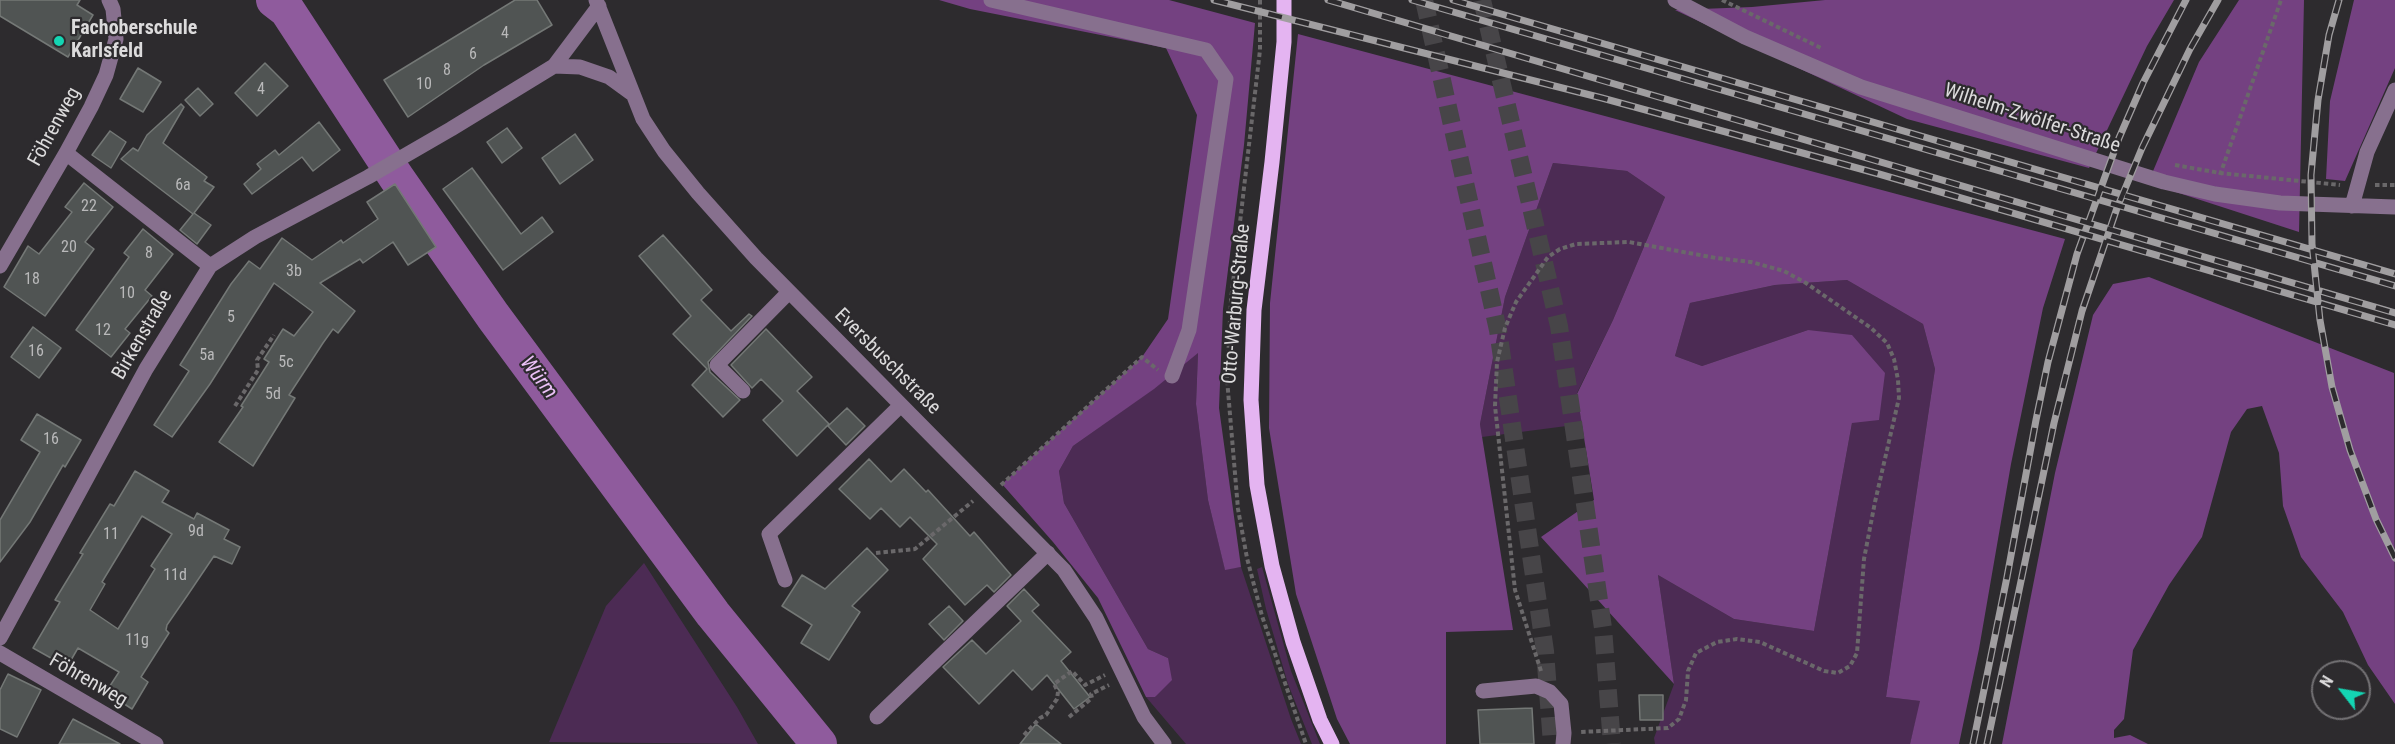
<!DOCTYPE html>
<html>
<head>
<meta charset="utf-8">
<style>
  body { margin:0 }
  #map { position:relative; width:2395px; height:744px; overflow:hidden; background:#2d2b2e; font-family:"Roboto Condensed",sans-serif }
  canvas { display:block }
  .north { position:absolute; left:2311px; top:660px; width:60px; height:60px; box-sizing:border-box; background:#2d2b2e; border:2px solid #737174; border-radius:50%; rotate:301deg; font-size:16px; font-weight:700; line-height:24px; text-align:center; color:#dcdbdc }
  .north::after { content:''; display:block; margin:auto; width:21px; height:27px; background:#14d5b3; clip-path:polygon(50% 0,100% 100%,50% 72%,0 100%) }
</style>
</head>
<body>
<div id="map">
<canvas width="2395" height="744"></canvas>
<div class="north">N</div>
</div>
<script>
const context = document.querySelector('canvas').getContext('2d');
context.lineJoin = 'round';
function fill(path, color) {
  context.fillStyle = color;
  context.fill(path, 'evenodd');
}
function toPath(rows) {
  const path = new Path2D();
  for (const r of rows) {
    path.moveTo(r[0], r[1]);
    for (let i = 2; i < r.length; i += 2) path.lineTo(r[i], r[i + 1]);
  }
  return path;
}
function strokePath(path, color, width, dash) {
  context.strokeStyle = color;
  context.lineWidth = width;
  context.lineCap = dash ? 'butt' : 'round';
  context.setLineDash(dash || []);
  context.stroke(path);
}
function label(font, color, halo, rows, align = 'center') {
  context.font = font + ' "Roboto Condensed",sans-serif';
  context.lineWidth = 4.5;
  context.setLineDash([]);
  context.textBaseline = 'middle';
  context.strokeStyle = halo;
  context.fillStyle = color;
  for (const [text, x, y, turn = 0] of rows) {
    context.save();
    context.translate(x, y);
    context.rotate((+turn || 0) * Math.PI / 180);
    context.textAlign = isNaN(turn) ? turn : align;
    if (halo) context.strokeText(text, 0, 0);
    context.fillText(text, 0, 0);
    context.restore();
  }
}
const green = toPath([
  [1553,163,1627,171,1665,197,1613,320,1577,393,1582,424,1482,437,1480,424,1505,297],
  [1847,280,1923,324,1935,369,1886,697,1921,701,1910,744,1655,744,1654,738,1674,684,1658,575,1734,619,1814,631,1852,423,1808,330,1702,366,1675,356,1690,303,1775,285],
  [1198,352,1196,404,1208,500,1225,569,1241,567,1291,719,1301,744,1186,744,1146,697,1155,697,1168,658,1148,649,1064,503,1059,471,1073,446,1153,389],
  [644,563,737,707,758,744,549,742,606,606],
  [1262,567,1291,671,1320,744,1312,744,1288,684,1266,609,1257,569]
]);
const forest = toPath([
  [939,0,1169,0,1255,23,1244,145,1223,309,1219,408,1241,567,1225,570,1208,500,1196,404,1198,353,1154,389,1073,446,1059,471,1064,503,1148,649,1168,658,1172,680,1155,697,1146,697,1098,598,1053,542,1002,484,1142,357,1168,319,1197,115,1166,48,970,9],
  [1825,0,2174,0,2147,46,2089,168,1907,119,1675,10,1752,7],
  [2239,0,2304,0,2299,232,2148,183,2199,62],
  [2354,0,2395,0,2395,68,2345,181,2326,179,2330,101],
  [1298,34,2065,239,2043,308,2011,464,1979,649,1959,744,1910,744,1920,701,1886,697,1935,369,1923,324,1847,280,1775,285,1690,303,1675,356,1702,366,1808,330,1852,335,1885,373,1879,420,1852,423,1814,631,1734,619,1658,575,1674,684,1541,537,1594,500,1577,394,1613,320,1665,197,1627,171,1553,163,1505,297,1480,424,1513,630,1446,632,1446,744,1350,744,1337,719,1296,594,1269,428,1270,303],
  [2149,277,2394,373,2395,704,2368,665,2343,612,2301,557,2283,506,2279,453,2262,406,2247,409,2231,432,2202,537,2169,585,2133,650,2124,719,2114,730,2114,738,2130,735,2148,744,2002,744,2055,473,2093,315,2113,284]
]);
const river = toPath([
  [274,0,287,10,396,177,493,316,713,614,819,744]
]);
const building = toPath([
  [0,0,80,0,77,5,93,15,68,57,0,16,0,0],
  [515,0,537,0,552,25,484,65,408,117,384,80,515,0],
  [265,63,288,86,257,116,235,93,265,63],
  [138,68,161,82,143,112,120,99,138,68],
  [198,88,213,104,200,116,185,100,198,88],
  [181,104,184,107,163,143,207,177,204,181,214,187,194,213,211,225,197,244,180,230,193,214,121,159,133,148,138,151,147,135,181,104],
  [319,122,340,150,313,171,302,157,252,194,244,184,261,169,257,164,275,150,279,155,319,122],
  [507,128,522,148,502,163,487,142,507,128],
  [110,131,126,142,111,168,92,155,110,131],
  [575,134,593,160,560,184,542,158,575,134],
  [472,168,521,234,542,217,553,232,503,270,443,189,472,168],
  [84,183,113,207,85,242,94,249,45,316,4,287,28,246,39,254,72,212,65,207,84,183],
  [395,184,436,247,408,265,393,242,363,263,360,259,320,283,355,311,338,333,333,329,323,343,289,395,295,398,253,466,219,442,243,407,241,406,269,362,264,359,283,329,294,336,313,312,274,283,210,384,172,437,154,425,189,371,180,365,231,284,249,261,260,269,282,238,312,260,341,240,343,243,378,219,367,202,395,184],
  [143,229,173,254,145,290,152,296,125,329,130,333,111,357,76,330,129,257,124,253,143,229],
  [663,235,712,290,701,300,731,331,749,314,752,316,708,362,710,372,740,400,723,417,692,385,707,369,673,334,691,316,639,256,663,235],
  [33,327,61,348,39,378,11,357,33,327],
  [766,329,812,377,797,391,829,424,797,456,763,420,783,401,761,379,752,388,731,365,766,329],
  [847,408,865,426,846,445,828,426,847,408],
  [37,414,81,440,65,467,63,465,30,522,0,562,0,520,40,452,21,440,37,414],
  [869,459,891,482,904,469,926,492,928,490,970,536,974,532,1011,575,994,592,987,585,965,605,923,559,937,544,910,517,900,527,881,508,870,519,839,489,869,459],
  [135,471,169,491,162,502,194,519,197,513,229,530,224,539,240,547,232,564,214,556,187,596,167,625,166,630,169,633,141,677,148,682,132,709,106,692,119,672,78,648,67,667,33,648,60,602,55,600,83,554,80,553,110,504,114,506,135,471],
  [142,516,172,534,151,566,155,569,118,629,90,610,105,584,102,582,142,516],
  [867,548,888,570,852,606,860,612,829,660,801,643,812,625,782,606,802,575,825,589,867,548],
  [1024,589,1039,605,1032,611,1071,652,1061,661,1090,697,1074,709,1047,675,1032,690,1013,670,979,704,943,667,972,640,986,654,1021,621,1007,606,1024,589],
  [949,606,963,621,944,640,929,624,949,606],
  [8,674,41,690,17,737,0,729,0,690,8,674],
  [1639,695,1663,695,1663,720,1640,720,1639,695],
  [1532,708,1534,744,1480,744,1478,710,1532,708],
  [73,719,120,744,59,744,73,719],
  [1036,724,1061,744,1020,744,1036,724]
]);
const highwayTunnel = toPath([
  [1424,0,1498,330,1545,651,1552,744],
  [1482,0,1559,326,1603,628,1612,744]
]);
const path = toPath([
  [1260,0,1260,50,1231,300,1227,379,1238,509,1247,558,1262,616,1306,744],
  [1722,0,1821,48],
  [2175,165,2220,173,2340,185],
  [2220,175,2281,0],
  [2375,185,2395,185],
  [235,406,258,370,257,360,274,335],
  [1001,485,1142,357,1158,370],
  [876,553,915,549,973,501],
  [1541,671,1515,590,1495,406,1497,362,1505,328,1516,302,1548,257,1560,249,1576,244,1629,242,1716,258,1751,262,1784,271,1806,283,1871,328,1887,343,1894,359,1898,380,1899,398,1875,502,1864,559,1857,653,1850,666,1838,673,1824,671,1760,642,1737,639,1717,642,1696,653,1688,671,1686,700,1679,719,1668,728,1580,732],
  [1069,717,1092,698,1091,694,1109,685],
  [1024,735,1040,718,1046,715,1057,699,1058,692,1054,684,1072,671,1085,685,1105,675]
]);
const minor = toPath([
  [596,0,643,119,664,151,698,193,756,258,1064,570,1096,618,1144,717,1164,744],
  [991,0,1206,50,1226,79,1189,330,1172,376],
  [1675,0,1745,37,1861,87,2164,182,2215,194,2280,203,2395,207],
  [554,66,580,67,609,77,631,93],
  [66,153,210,266],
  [2352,206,2367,152,2395,90],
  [0,266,66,153,91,107,106,75,116,39,113,9,109,0],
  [743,391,717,365,789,292],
  [785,580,769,534,900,406],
  [0,638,146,369,210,266,255,237,368,177,451,129,554,66,599,6],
  [0,653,156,744],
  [1483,691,1536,686,1550,692,1561,704,1564,733,1563,744],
  [877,717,1048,553]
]);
const major = toPath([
  [1284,0,1284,42,1272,162,1254,310,1251,400,1257,485,1272,566,1293,642,1320,720,1332,744]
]);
const rail = toPath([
  [1214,0,1602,98,1879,174,2395,325],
  [1328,0,2395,313],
  [1412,0,2395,286],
  [1453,0,2395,274],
  [2339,0,2329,35,2318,100,2311,175,2312,244,2320,320,2332,387,2350,450,2376,519,2395,558],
  [1973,744,2007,577,2036,420,2048,362,2077,254,2119,138,2143,83,2186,0],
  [1987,744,2054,423,2082,311,2117,208,2142,148,2190,49,2218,0]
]);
const markers = [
  [59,41,6,"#14d5b3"]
];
const numberNames = [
  ["4",505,34],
  ["6",473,55],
  ["8",447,71],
  ["10",424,85],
  ["4",261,90],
  ["6a",183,186],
  ["22",89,207],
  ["20",69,248],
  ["8",149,254],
  ["3b",294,272],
  ["18",32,280],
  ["10",127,294],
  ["5",231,318],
  ["12",103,331],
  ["16",36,352],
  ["5a",207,356],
  ["5c",286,363],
  ["5d",273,395],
  ["16",51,440],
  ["9d",196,532],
  ["11",111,535],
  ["11d",175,576],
  ["11g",137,641]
];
const poiNames = [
  ["Fachoberschule",71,29],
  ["Karlsfeld",71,52]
];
const streetNames = [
  ["Wilhelm-Zwölfer-Straße",2032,119,18],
  ["Föhrenweg",55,127,-61],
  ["Otto-Warburg-Straße",1237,304,-85],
  ["Birkenstraße",143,335,-60],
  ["Eversbuschstraße",887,362,45],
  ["Föhrenweg",88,681,30]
];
const waterNames = [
  ["Würm",538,378,53]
];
fill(green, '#4c2b54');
fill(forest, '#744181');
strokePath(river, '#8f5b9d', 36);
fill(building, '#505453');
strokePath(building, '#747876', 1.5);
strokePath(highwayTunnel, '#474548', 18, [18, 9]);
strokePath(path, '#6a686a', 4, [4.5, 3]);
strokePath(minor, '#87708e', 15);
strokePath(major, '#e4b4f1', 15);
strokePath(rail, '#a09ea0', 7);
strokePath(rail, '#2d2b2e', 4.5, [14]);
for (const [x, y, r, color] of markers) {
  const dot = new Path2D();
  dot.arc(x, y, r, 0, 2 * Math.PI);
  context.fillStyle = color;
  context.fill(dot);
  strokePath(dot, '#2d2b2e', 2);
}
label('16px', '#b9b9ba', null, numberNames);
label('bold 20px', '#dcdbdc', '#2d2b2e', poiNames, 'left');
label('20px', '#dcdbdc', '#2d2b2e', streetNames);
label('italic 21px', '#ebc1f7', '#2d2b2e', waterNames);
</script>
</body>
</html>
